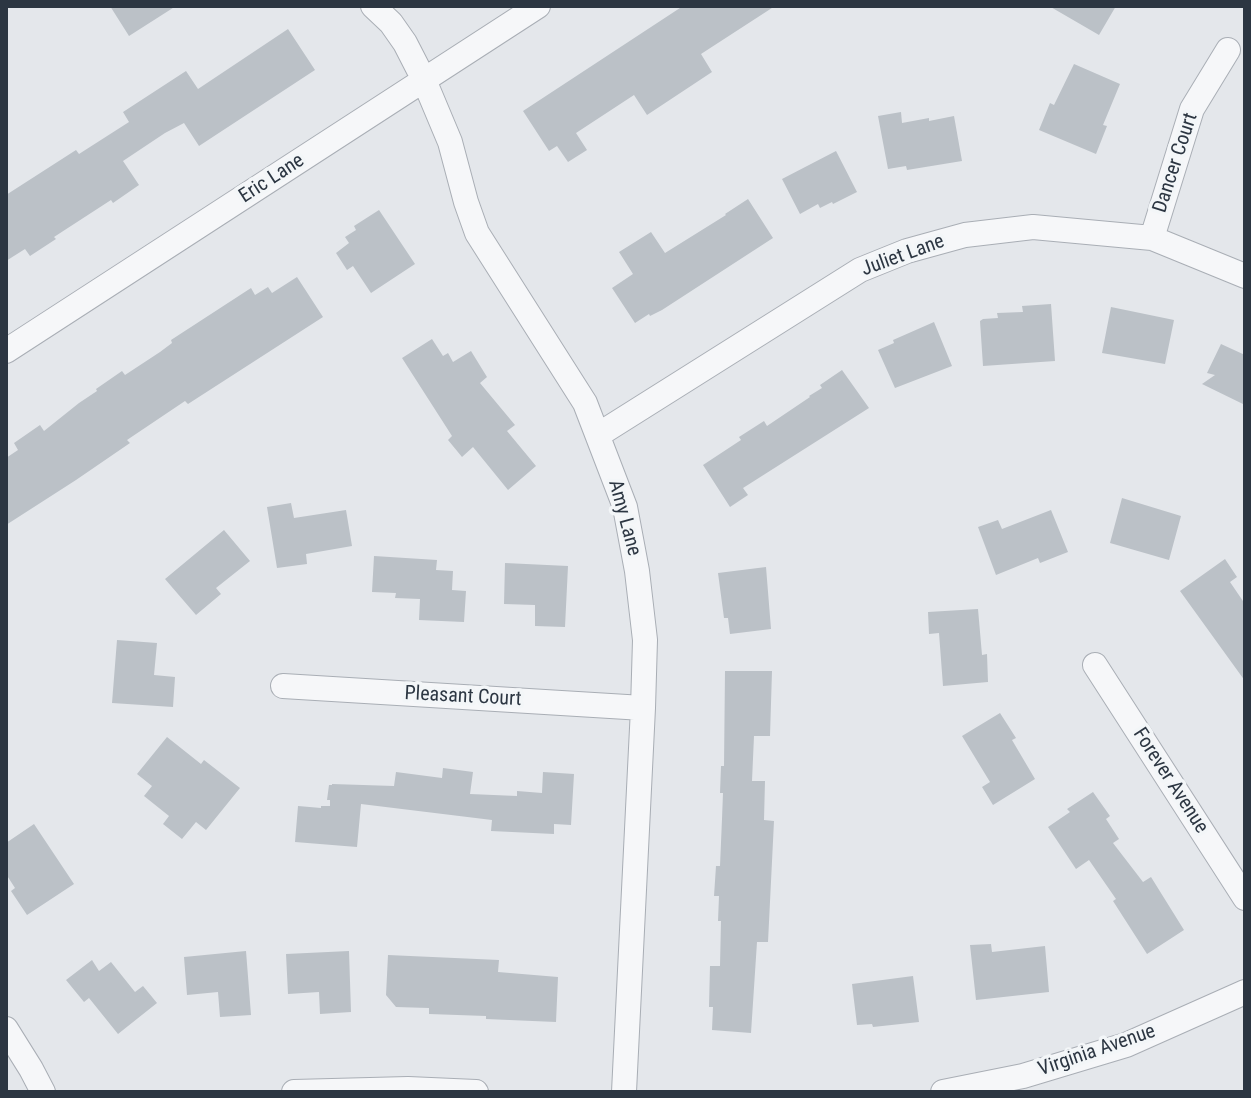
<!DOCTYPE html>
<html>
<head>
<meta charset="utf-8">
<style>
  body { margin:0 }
  #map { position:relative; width:1251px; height:1098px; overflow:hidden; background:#e4e7eb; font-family:"Roboto Condensed",sans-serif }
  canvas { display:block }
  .frame { position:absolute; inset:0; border:8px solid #2c3642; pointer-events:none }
</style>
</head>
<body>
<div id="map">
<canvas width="1251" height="1098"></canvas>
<div class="frame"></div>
</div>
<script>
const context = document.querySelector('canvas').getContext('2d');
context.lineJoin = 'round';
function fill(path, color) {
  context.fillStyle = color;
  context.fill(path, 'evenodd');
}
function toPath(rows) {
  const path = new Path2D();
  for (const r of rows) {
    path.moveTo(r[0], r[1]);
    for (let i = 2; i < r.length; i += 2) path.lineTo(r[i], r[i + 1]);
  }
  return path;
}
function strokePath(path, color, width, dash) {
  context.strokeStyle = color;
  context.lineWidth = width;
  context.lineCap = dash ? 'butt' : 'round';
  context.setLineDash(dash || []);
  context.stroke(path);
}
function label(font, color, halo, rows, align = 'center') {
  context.font = font + ' "Roboto Condensed",sans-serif';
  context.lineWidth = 7;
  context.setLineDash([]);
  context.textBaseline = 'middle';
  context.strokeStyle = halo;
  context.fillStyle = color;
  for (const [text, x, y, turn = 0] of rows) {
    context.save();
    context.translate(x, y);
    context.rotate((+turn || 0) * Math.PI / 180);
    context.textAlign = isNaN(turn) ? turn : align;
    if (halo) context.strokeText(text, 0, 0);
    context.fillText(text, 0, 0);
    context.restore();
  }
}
const building = toPath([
  [110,6,176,6,129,36],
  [683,6,775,6,701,54,712,72,647,115,634,95,576,133,587,150,568,162,557,146,549,151,523,111],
  [1049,6,1116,6,1099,35],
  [288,29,315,70,199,146,184,123,165,133,123,161,139,185,113,203,111,200,54,237,56,239,30,256,25,249,6,261,6,195,76,150,79,154,129,122,123,112,186,71,198,89],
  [1074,64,1120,84,1103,125,1107,126,1096,154,1039,130,1050,103,1054,105],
  [901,112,902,123,929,118,929,121,954,116,962,161,907,170,906,166,888,169,878,116],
  [836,151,857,192,833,204,832,202,820,208,818,204,800,214,782,179],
  [748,199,773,238,662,310,650,316,649,314,635,323,612,288,633,274,619,252,651,232,665,253,726,215,725,214],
  [379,210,415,264,371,293,353,266,347,270,336,253,349,243,345,237,356,230,354,226],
  [297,277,323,317,188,404,185,401,127,440,130,443,76,480,6,525,6,458,18,450,14,443,40,425,44,431,79,403,97,391,96,389,122,371,125,375,160,352,172,343,171,340,251,288,255,295,268,287,272,293],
  [1051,304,1055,361,983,366,980,321,983,319,998,318,997,313,1023,312,1022,306],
  [1111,307,1174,320,1165,364,1102,353],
  [934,322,952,366,895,388,878,350,894,343,893,340],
  [432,339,443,356,448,353,453,362,471,351,487,377,480,383,515,425,507,431,536,466,508,490,473,447,462,457,448,440,452,436,402,358],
  [1221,344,1245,355,1245,405,1202,384,1215,375,1207,373],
  [842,370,869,408,743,488,748,495,730,507,703,465,741,440,739,437,764,421,767,426,810,397,809,396,822,388,820,385],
  [1122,498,1181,516,1169,560,1110,543],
  [291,503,294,518,346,510,352,546,306,554,307,564,277,568,267,507],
  [1051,510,1068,552,1040,563,1038,558,996,575,978,527,998,520,1002,529],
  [224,530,250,561,216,588,221,594,196,615,165,579],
  [374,556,437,560,436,570,453,571,452,590,466,591,464,622,419,620,420,599,395,598,396,593,372,592],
  [1225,559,1237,577,1230,582,1245,604,1245,681,1180,591],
  [505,563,568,566,565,627,535,626,535,605,504,604],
  [766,567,771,629,730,634,728,618,724,618,718,573],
  [978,609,982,655,987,654,988,682,943,686,939,633,929,634,928,612],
  [117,640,157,643,154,675,175,677,173,707,112,703],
  [725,671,772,671,770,736,754,736,752,781,765,781,764,820,774,821,768,942,757,942,751,1033,712,1030,713,1007,709,1007,710,966,720,966,721,921,718,921,719,896,714,896,716,866,720,866,722,819,723,793,720,793,721,766,724,766],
  [1000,713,1016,738,1012,740,1035,779,993,805,982,787,990,782,962,736],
  [167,737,201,764,204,760,240,788,206,830,196,822,182,839,163,824,169,816,144,796,152,786,137,774],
  [443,768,473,772,470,794,517,796,517,791,542,793,543,772,574,774,571,825,554,824,554,834,491,831,492,820,361,804,357,847,295,842,298,806,321,808,321,806,330,806,330,800,327,800,329,785,332,785,332,784,394,786,396,772,442,778],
  [1093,792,1110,816,1106,819,1119,839,1113,843,1143,882,1151,877,1184,930,1147,954,1113,901,1116,899,1089,860,1076,869,1048,827,1070,812,1067,809],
  [34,824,74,884,27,915,11,891,15,888,6,874,6,843],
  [991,944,992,952,1045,946,1049,992,976,1000,970,945],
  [246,951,251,1015,220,1017,218,992,187,995,184,957],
  [349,951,351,1012,320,1014,319,992,288,994,286,954],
  [388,955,499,960,498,972,558,977,556,1022,486,1019,486,1016,429,1014,429,1008,396,1007,386,995],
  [92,960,99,971,111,962,135,992,143,986,157,1003,118,1034,89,998,84,1002,66,980],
  [913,976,919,1022,873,1027,872,1024,857,1025,852,984]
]);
const minor = toPath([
  [373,6,391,23,405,43,424,80,450,142,466,202,477,233,585,403,625,507,637,571,645,640,643,708,624,1092],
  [1152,238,1192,109,1228,50],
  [6,351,538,6],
  [598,435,860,270,907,251,965,235,1033,227,1152,238,1245,276],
  [1095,665,1245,898],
  [283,686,643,708],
  [6,1029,31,1069,43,1092],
  [294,1092,408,1089,476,1092],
  [943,1092,1023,1076,1126,1045,1245,992]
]);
const streetNames = [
  ["Dancer Court",1176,163,-72],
  ["Eric Lane",272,179,-33],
  ["Juliet Lane",903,256,-20],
  ["Amy Lane",624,518,75],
  ["Pleasant Court",463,697,3],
  ["Forever Avenue",1170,781,57],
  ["Virginia Avenue",1097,1051,-19]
];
fill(building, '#bbc1c7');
strokePath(minor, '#a9aeb5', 26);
strokePath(minor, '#f6f7f9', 24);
label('20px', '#2c3642', '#f3f6f8', streetNames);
</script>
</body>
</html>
